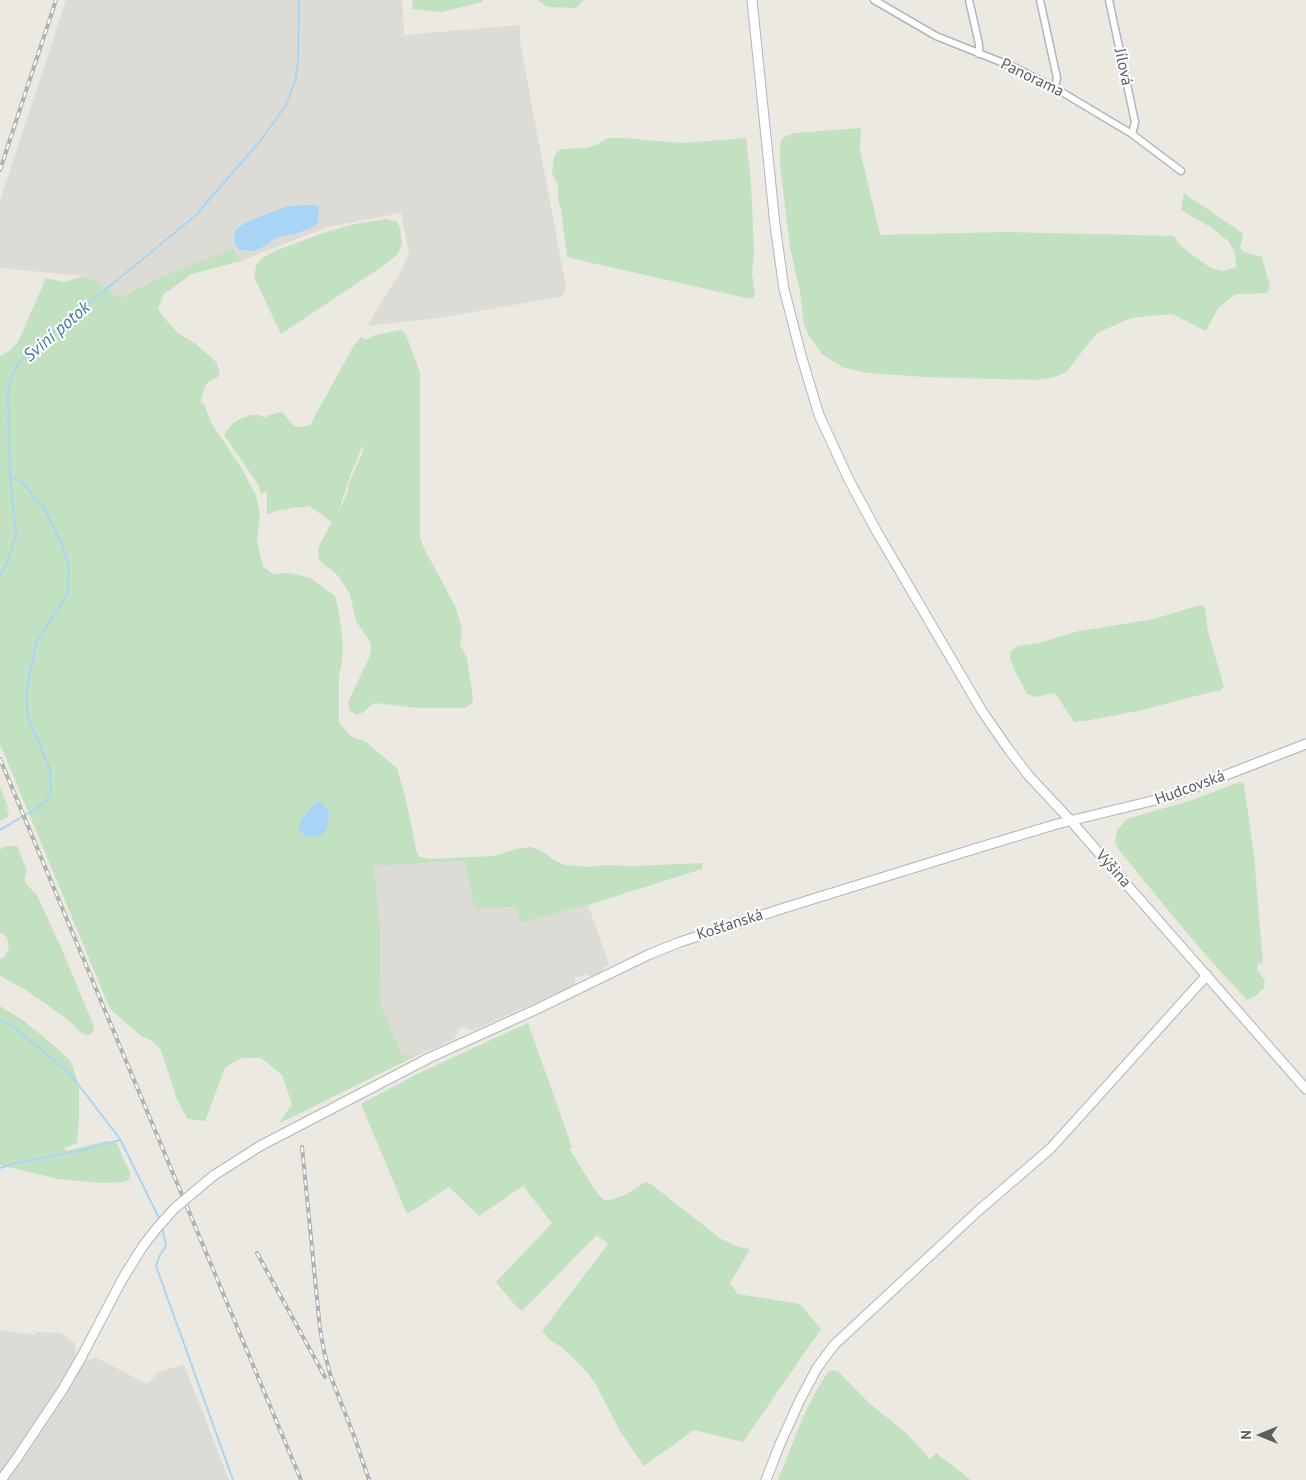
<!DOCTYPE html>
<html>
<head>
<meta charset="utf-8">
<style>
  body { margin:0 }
  #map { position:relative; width:1306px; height:1480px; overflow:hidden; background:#ece9e2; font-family:"PT Sans",sans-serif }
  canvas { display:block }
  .north { position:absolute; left:1236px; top:1410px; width:50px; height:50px; -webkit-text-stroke:4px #fff; paint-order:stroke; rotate:270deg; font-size:14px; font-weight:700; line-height:20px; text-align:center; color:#5a5e61 }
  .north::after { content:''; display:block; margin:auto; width:18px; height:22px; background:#5a5e61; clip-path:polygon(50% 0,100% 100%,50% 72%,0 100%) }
</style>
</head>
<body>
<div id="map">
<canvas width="1306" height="1480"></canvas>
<div class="north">N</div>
</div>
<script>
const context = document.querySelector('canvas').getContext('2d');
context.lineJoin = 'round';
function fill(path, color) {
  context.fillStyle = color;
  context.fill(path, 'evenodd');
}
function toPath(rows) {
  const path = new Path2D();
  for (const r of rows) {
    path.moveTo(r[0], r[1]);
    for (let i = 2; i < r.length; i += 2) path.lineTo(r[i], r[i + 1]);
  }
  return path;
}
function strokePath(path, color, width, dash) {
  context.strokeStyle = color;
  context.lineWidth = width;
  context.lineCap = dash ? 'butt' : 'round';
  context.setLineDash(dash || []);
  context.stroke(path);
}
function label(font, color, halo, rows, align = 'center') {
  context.font = font + ' "PT Sans",sans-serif';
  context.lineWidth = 4;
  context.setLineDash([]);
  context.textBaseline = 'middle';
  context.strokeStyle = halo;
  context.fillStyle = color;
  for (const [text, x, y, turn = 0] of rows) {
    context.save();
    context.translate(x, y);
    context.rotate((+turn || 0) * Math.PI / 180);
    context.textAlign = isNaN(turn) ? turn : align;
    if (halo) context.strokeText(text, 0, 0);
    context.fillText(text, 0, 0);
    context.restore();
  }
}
const industrial = toPath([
  [66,0,402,0,404,35,520,25,520,42,566,287,564,293,560,297,438,318,367,326,401,271,409,252,401,213,328,227,241,261,233,249,156,279,120,298,94,280,82,276,0,268,0,201],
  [465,861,474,908,517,907,521,923,588,905,609,964,603,968,604,972,593,977,586,974,575,978,575,985,472,1031,464,1027,458,1029,455,1039,414,1057,401,1052,381,1005,380,927,376,882,373,866],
  [0,1330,35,1335,35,1332,61,1333,75,1343,75,1355,89,1361,95,1357,147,1384,160,1371,184,1365,229,1480,0,1480]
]);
const green = toPath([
  [413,0,483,0,482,2,442,12,412,9],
  [537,0,584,0,576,8,547,7],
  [861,128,860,150,880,235,1005,232,1174,236,1179,244,1190,253,1211,268,1223,271,1236,267,1235,253,1228,241,1212,228,1181,210,1184,193,1242,233,1243,237,1240,248,1244,252,1262,257,1270,286,1267,293,1236,294,1218,308,1206,331,1172,314,1131,318,1097,333,1066,372,1055,377,1034,380,925,377,868,373,844,368,822,354,809,336,804,324,800,292,790,247,780,165,780,144,782,138,794,133],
  [608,138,624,138,682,143,746,138,751,182,754,253,752,273,755,294,753,298,746,298,570,258,567,256,561,210,558,199,558,185,552,173,554,157,558,151,562,149,587,148,598,144],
  [385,219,397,221,400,229,402,244,398,254,386,264,281,334,254,277,256,266,261,259,275,251,323,233,354,224],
  [233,248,241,261,192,274,164,294,158,309,165,319,178,333,196,344,216,362,220,372,218,377,207,383,204,389,200,405,203,402,212,424,240,466,255,493,260,513,257,541,263,567,273,574,290,573,311,578,335,596,340,619,343,644,342,662,339,676,339,722,350,736,366,742,397,768,406,800,417,853,420,857,430,859,495,856,515,849,531,847,543,852,554,860,565,865,588,867,605,865,635,866,702,863,702,869,588,905,520,923,517,907,474,908,465,861,373,866,376,882,380,927,381,1005,401,1052,414,1057,278,1124,292,1104,282,1075,261,1058,241,1058,225,1068,205,1121,187,1119,176,1097,161,1050,152,1041,141,1036,110,1009,0,744,0,356,8,352,18,342,46,278,64,282,82,276,94,280,120,298,156,279],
  [316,802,327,809,301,820,307,814],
  [401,330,404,332,406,335,420,373,420,537,423,546,455,606,460,621,462,633,460,644,467,658,473,698,472,703,466,708,418,708,375,703,371,705,364,712,356,715,349,710,348,702,369,658,371,649,371,643,356,621,350,595,345,586,339,577,332,570,325,566,319,559,318,550,320,544,332,522,309,506,280,510,267,514,267,491,261,494,258,484,224,435,231,425,238,420,251,415,258,415,267,418,268,415,282,412,294,426,302,427,310,425,353,347,361,337,365,340,375,335],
  [364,443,362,454,349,483,348,492,338,513,351,473],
  [1200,605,1205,607,1205,610,1208,632,1224,687,1220,691,1215,691,1138,711,1090,720,1074,722,1055,693,1035,697,1027,694,1014,669,1010,658,1011,651,1017,646,1039,643,1079,631,1154,619],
  [1240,782,1244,784,1254,855,1263,964,1259,963,1257,970,1265,980,1264,988,1254,997,1247,1000,1211,961,1177,921,1119,850,1115,841,1117,830,1127,819,1192,800],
  [0,787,10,812,5,806,9,816,0,821],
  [8,846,17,846,27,871,25,878,25,883,37,895,60,945,93,1024,94,1030,90,1034,86,1035,80,1032,74,1025,49,1006,24,989,0,976,0,959,4,957,9,948,7,938,3,934,0,933,0,850,3,847],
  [0,1006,24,1021,52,1044,69,1059,73,1067,79,1087,79,1121,77,1143,64,1148,66,1151,107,1141,111,1141,116,1143,118,1145,123,1158,130,1172,130,1177,128,1180,125,1182,101,1183,58,1179,0,1165],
  [528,1023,572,1147,569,1149,598,1194,604,1200,610,1200,625,1195,645,1182,651,1184,721,1239,738,1247,750,1249,730,1283,738,1294,800,1304,821,1329,743,1442,694,1430,644,1466,620,1431,596,1385,587,1372,564,1349,550,1340,542,1331,608,1244,597,1235,522,1311,514,1304,496,1282,552,1223,523,1186,479,1216,449,1187,407,1214,361,1104,417,1074],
  [832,1370,838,1371,867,1401,881,1413,903,1430,925,1453,930,1459,936,1453,971,1480,778,1480,803,1417,817,1389,828,1372]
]);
const water = toPath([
  [313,205,319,207,318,222,315,226,295,234,282,236,270,241,268,244,255,251,239,250,234,242,235,231,246,222,288,206],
  [319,801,327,808,329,813,328,826,326,831,320,835,308,838,300,831,299,828,301,820,316,802]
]);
const stream = toPath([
  [0,576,7,563,16,534,10,477,8,390,14,371,22,359,32,350,195,216,261,140,286,105,295,81,298,64,299,0],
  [0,830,39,807,46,801,51,793,50,770,28,717,26,694,36,643,67,595,69,568,63,547,45,510,22,482,10,477],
  [0,1020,10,1024,71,1075,120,1139,160,1220],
  [0,1168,12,1164,83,1150,120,1140],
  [162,1227,166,1246,160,1255,156,1266,233,1480]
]);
const street = toPath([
  [874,0,936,36,1016,68,1055,88,1132,134,1181,171],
  [969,0,979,44,979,54],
  [1040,0,1057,78,1055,88],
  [1109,0,1135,122,1132,134]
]);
const secondary = toPath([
  [752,0,775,225,784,289,801,355,819,415,849,480,877,532,982,711,1009,750,1029,776,1071,821,1306,1089],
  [213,1176,260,1146,429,1058,537,1009,650,954,680,942,784,908,984,846,1057,824,1172,796,1306,744],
  [1,1480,17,1458,63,1389,82,1356,123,1278,143,1246,157,1228],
  [766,1480,780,1444,800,1400,817,1368,834,1345,978,1211,1051,1148,1207,975]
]);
const rail = toPath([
  [0,170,56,0],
  [0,759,301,1480],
  [302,1147,320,1329,324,1351,331,1377,354,1436,369,1480],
  [257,1253,325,1377]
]);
const secondaryBridge = toPath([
  [157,1228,175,1208,213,1176]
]);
const streetNames = [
  ["Jílová",1123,67,78],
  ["Panorama",1032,78,26],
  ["Hudcovská",1190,788,-20],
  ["Výšina",1113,869,48],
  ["Košťanská",730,925,-18]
];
const waterNames = [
  ["Sviní potok",57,332,-41]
];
fill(industrial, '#dddbd6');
fill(green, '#c1e1c1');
fill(water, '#a8d5f5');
strokePath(stream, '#a8d5f5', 2);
strokePath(street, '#b3b5b8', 9);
strokePath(secondary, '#b1b5b8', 11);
strokePath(street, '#fff', 6);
strokePath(secondary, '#fff', 9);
strokePath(rail, '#b0b1b1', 4);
strokePath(rail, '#fff', 2, [5.5]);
strokePath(secondaryBridge, '#b1b5b8', 11, []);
strokePath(secondaryBridge, '#fff', 9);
label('16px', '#5a5e61', '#fff', streetNames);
label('italic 18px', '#4877a5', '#fff', waterNames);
</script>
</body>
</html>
